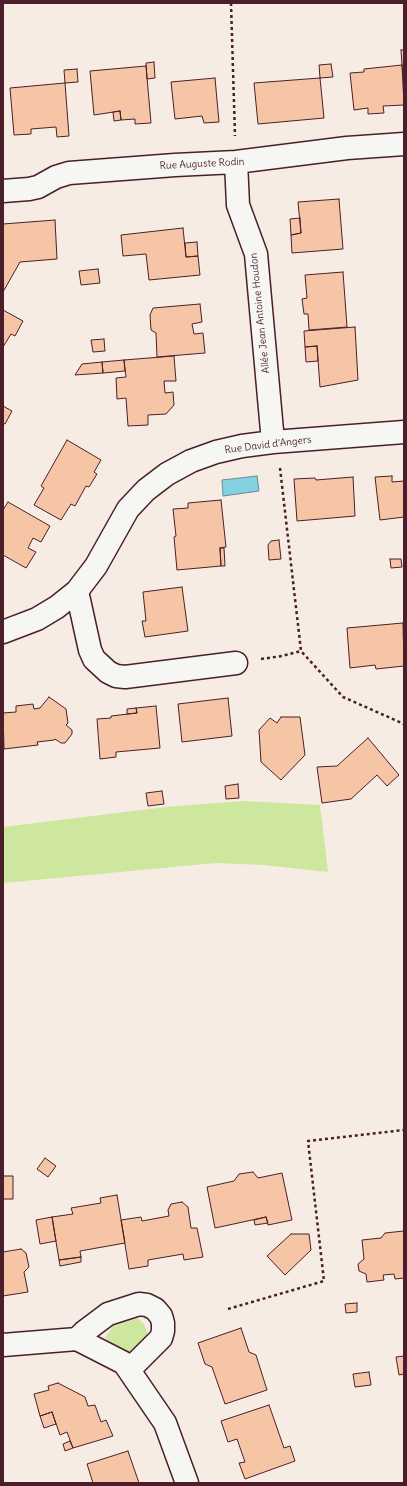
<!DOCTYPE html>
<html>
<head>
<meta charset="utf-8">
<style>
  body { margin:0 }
  #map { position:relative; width:407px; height:1486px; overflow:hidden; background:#f6ece3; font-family:Delius,sans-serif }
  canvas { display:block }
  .frame { position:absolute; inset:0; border:4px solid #4a1f2b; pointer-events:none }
</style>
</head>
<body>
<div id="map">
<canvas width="407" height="1486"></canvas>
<div class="frame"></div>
</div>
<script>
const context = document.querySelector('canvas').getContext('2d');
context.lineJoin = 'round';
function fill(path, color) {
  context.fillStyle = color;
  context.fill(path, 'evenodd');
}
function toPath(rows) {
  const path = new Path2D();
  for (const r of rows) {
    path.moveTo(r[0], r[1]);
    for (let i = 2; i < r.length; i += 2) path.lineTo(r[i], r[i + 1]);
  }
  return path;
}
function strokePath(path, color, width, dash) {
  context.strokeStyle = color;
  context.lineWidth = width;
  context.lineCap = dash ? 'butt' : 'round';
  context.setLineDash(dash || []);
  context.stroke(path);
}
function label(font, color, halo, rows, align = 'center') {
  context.font = font + ' Delius,sans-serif';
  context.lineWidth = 3;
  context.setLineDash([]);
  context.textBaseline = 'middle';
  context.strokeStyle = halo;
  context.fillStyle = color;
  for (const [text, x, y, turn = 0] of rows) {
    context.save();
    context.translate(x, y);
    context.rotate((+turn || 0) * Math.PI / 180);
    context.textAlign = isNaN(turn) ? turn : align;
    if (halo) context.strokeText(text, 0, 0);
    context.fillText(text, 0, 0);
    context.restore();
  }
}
const green = toPath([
  [243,801,320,805,328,872,263,865,216,863,3,883,3,827,166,807],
  [125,1314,136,1317,144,1324,148,1335,145,1342,129,1355,105,1338,117,1320]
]);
const water = toPath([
  [257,476,259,491,223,496,222,480,257,476]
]);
const building = toPath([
  [401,50,404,50,404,88,402,65,401,50],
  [154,62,155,78,147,79,146,63,154,62],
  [331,64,333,77,320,78,319,65,331,64],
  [402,65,404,105,383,106,384,113,368,114,368,108,354,110,350,73,364,72,364,69,402,65],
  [146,66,151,123,135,124,135,119,121,120,120,111,94,115,90,71,146,66],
  [77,69,78,82,65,83,64,70,77,69],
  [215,78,219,122,204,123,202,116,175,119,171,82,215,78],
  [320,78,324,118,258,124,254,83,320,78],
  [65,83,69,136,57,137,56,127,31,129,31,134,14,135,10,88,65,83],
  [120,111,121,120,114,121,113,112,120,111],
  [339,199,343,249,292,253,291,235,301,233,298,202,339,199],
  [300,218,301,233,291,235,290,219,300,218],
  [55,220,57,259,20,262,3,292,3,224,55,220],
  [183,228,186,257,198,256,200,275,149,280,146,254,123,256,121,235,183,228],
  [197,242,198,256,186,257,185,243,197,242],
  [98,269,100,283,81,285,79,271,98,269],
  [343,272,347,327,309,330,308,314,304,314,302,299,307,298,305,275,343,272],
  [200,304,202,322,192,324,194,334,203,333,205,353,157,357,156,333,151,330,150,315,153,308,200,304],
  [3,310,23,321,15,336,11,334,3,347,3,310],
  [355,327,358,380,320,387,317,346,305,347,304,331,355,327],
  [104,339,105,351,93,352,91,340,104,339],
  [317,346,318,361,306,362,305,347,317,346],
  [174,356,176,381,164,381,165,393,173,392,174,405,166,414,148,415,148,425,128,426,126,398,117,399,116,378,126,377,124,360,174,356],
  [124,360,125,371,103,373,102,362,124,360],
  [102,362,103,373,75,375,82,364,102,362],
  [3,406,12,411,5,424,3,423,3,406],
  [67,440,101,460,94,472,97,474,89,487,86,486,75,506,71,504,61,520,34,505,44,488,41,486,67,440],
  [392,476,392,482,404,481,404,517,380,520,375,477,392,476],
  [353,477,355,516,297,521,294,479,315,478,316,480,353,477],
  [221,500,226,547,220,548,221,566,177,570,174,537,176,536,173,509,188,508,188,503,221,500],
  [8,502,50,526,41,542,33,538,28,548,36,552,26,568,3,555,3,510,8,502],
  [279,540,281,559,269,560,268,545,271,541,279,540],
  [220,548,224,548,225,566,221,566,220,548],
  [390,559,401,559,402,567,391,568,390,559],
  [182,587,188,631,145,637,142,621,146,621,143,592,182,587],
  [403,623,404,666,376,669,375,665,350,668,347,628,403,623],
  [49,697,66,709,68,723,66,725,72,730,72,734,65,743,61,743,55,739,54,740,37,742,38,745,4,749,3,713,16,712,16,706,33,704,34,709,40,708,49,697],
  [228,698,232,736,182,742,178,704,228,698],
  [156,706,160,748,116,752,116,757,100,759,97,719,111,718,111,716,137,713,136,708,156,706],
  [136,708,137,713,127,714,127,709,136,708],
  [281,717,300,717,305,755,281,780,261,762,259,730,270,718,277,723,281,717],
  [368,738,399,775,387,786,377,775,351,799,322,803,317,767,337,766,368,738],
  [238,784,239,798,226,799,225,786,238,784],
  [162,791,164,804,148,806,146,793,162,791],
  [45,1158,56,1166,48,1177,37,1169,45,1158],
  [253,1172,258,1178,282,1173,292,1220,268,1225,266,1217,215,1228,207,1187,234,1181,239,1174,253,1172],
  [3,1176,13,1176,13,1199,3,1199,3,1176],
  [117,1195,125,1243,80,1251,81,1257,59,1260,52,1217,73,1214,71,1208,101,1203,100,1198,117,1195],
  [182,1202,188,1207,191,1228,197,1228,203,1257,184,1260,183,1254,148,1260,148,1266,129,1269,121,1220,141,1217,142,1221,169,1216,168,1210,171,1204,182,1202],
  [52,1217,56,1241,40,1244,36,1220,52,1217],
  [266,1217,268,1223,255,1225,254,1220,266,1217],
  [404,1231,404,1278,395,1279,394,1274,383,1275,384,1280,367,1282,366,1274,359,1271,358,1264,364,1259,362,1240,381,1238,385,1233,404,1231],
  [291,1234,309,1234,311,1250,285,1275,267,1256,291,1234],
  [21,1249,26,1253,29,1267,24,1272,28,1292,3,1296,3,1252,21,1249],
  [81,1257,81,1262,60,1266,59,1260,81,1257],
  [357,1303,357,1312,346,1313,345,1304,357,1303],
  [241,1328,249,1352,256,1355,267,1390,225,1404,212,1367,205,1364,198,1343,241,1328],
  [404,1356,404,1374,399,1375,396,1357,404,1356],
  [369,1372,371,1385,355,1387,353,1374,369,1372],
  [58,1383,85,1397,88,1406,95,1405,101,1422,106,1420,113,1436,73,1448,67,1432,60,1435,52,1412,40,1416,34,1394,49,1390,48,1386,58,1383],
  [269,1405,284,1448,290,1446,295,1461,245,1479,239,1463,245,1462,237,1439,228,1442,221,1421,269,1405],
  [52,1412,56,1424,44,1428,40,1416,52,1412],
  [70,1441,73,1448,65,1451,63,1444,70,1441],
  [128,1451,139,1483,93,1483,87,1464,128,1451]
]);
const path = toPath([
  [231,3,235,136],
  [280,468,301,651,343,697,404,724],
  [261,659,282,656,301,651],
  [228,1309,324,1281,308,1141,404,1130]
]);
const minor = toPath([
  [236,162,238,205,256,254,273,442],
  [3,191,29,189,38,187,56,177,69,173,175,165,236,162,347,148,404,144],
  [77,591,90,650,94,659,108,672,116,676,125,677,236,663],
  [3,632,37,619,57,607,77,591,96,566,128,509,146,490,167,474,191,461,216,452,242,446,273,442,404,432],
  [77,1339,84,1332,108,1314,139,1304,147,1305,155,1309,161,1316,163,1323,163,1331,161,1338,129,1370],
  [3,1345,77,1339,124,1363,165,1423,187,1483]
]);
const streetNames = [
  ["Rue Auguste Rodin",202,164,-3],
  ["Allée Jean Antoine Houdon",260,313,-96],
  ["Rue David d’Angers",268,445,-7]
];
fill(green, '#cde89e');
fill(water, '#83d1e1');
strokePath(water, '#6c8a98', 1);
fill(building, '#f6c5a5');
strokePath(building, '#4a1f2b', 1);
strokePath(minor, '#4a1f2b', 25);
strokePath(path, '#4a1f2b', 2.5, [3, 3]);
strokePath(minor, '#f6f6f2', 22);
label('10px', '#4a1f2b', '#f6f6f2', streetNames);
</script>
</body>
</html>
